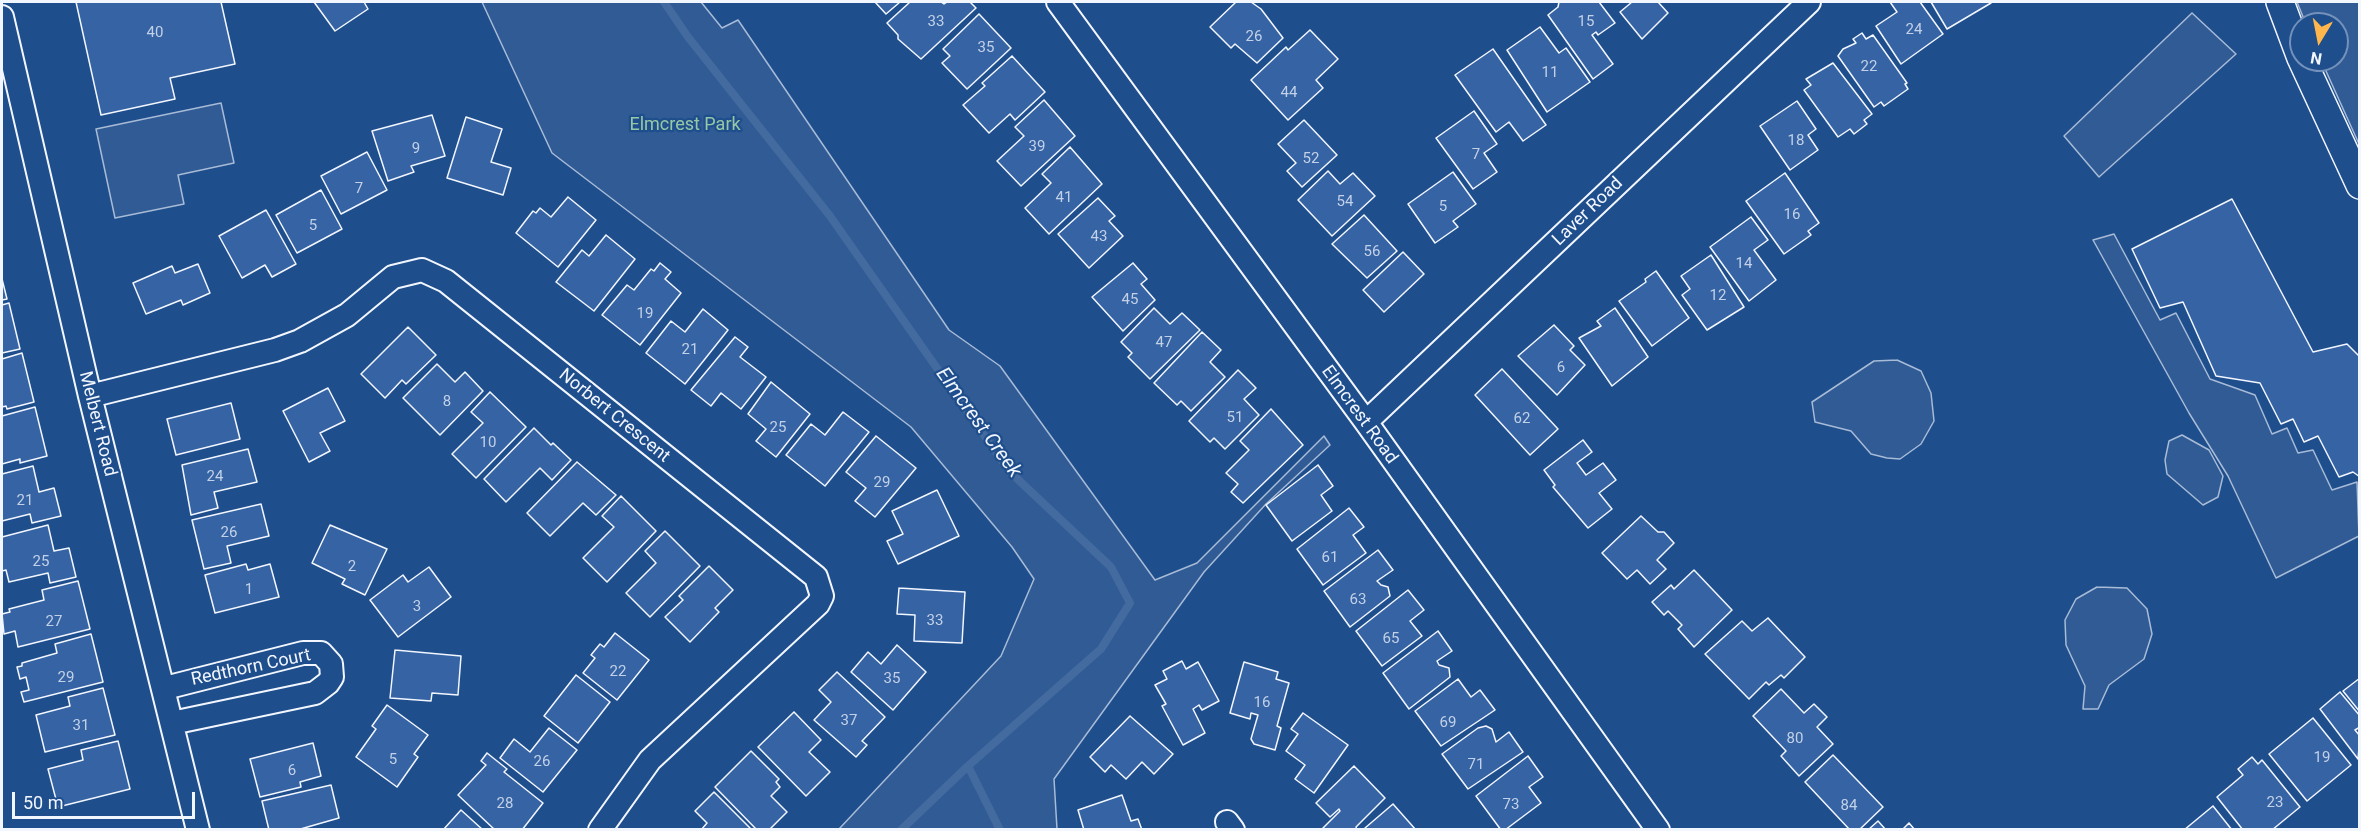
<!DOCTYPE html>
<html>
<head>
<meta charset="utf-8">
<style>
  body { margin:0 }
  #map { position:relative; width:2361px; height:831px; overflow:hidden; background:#1f4e8c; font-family:Roboto,sans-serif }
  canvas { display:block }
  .frame { position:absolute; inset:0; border:3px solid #f2f6ff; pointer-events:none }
  .north { position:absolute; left:2289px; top:12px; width:60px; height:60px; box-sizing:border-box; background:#1f4e8c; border:2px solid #7391ba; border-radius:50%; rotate:190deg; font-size:16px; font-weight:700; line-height:24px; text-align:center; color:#f2f6ff }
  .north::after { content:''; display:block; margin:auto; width:21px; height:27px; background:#ffb74d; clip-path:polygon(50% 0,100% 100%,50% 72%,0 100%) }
  .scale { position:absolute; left:12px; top:792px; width:183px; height:27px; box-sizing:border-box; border:3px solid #f2f6ff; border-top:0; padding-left:8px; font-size:18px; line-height:21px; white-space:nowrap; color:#f2f6ff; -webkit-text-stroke:4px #1f4e8c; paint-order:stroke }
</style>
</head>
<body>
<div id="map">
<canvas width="2361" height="831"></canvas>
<div class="frame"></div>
<div class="north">N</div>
<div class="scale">50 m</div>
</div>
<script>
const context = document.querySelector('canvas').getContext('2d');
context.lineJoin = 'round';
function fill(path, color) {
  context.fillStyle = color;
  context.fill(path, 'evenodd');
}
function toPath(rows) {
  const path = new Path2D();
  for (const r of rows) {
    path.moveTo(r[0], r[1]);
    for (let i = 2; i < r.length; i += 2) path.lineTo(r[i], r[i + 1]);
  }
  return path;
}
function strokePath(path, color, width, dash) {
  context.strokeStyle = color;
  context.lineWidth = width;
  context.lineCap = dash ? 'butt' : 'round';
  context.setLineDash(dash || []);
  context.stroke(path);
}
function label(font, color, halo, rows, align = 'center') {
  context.font = font + ' Roboto,sans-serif';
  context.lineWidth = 4.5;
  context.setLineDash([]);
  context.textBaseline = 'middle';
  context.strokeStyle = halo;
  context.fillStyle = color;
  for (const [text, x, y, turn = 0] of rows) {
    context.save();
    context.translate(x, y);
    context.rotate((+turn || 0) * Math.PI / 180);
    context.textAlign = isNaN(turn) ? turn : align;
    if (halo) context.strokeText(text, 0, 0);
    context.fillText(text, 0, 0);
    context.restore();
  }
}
const built = toPath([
  [482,2,701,2,722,28,738,20,949,330,1000,366,1155,580,1197,563,1324,436,1330,445,1266,504,1204,572,1054,779,1057,829,839,829,1001,656,1034,579,1012,547,911,427,552,153,482,2],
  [2297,2,2359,2,2359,144,2321,60,2337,60,2337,24,2306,24,2297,2],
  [2192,13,2236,54,2099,177,2064,136,2192,13],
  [221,103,234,163,178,175,184,204,115,218,96,129,221,103],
  [2114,234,2160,320,2176,313,2210,379,2255,395,2272,434,2287,428,2298,453,2313,450,2332,490,2357,482,2359,536,2276,578,2228,476,2189,413,2093,240,2114,234],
  [1897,360,1921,371,1931,393,1934,421,1921,444,1900,459,1887,458,1871,454,1851,431,1815,422,1812,402,1874,361,1897,360],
  [2182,435,2209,450,2223,476,2218,497,2203,505,2167,474,2165,460,2169,441,2182,435],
  [2097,587,2127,588,2147,609,2152,634,2144,659,2109,685,2098,709,2083,709,2085,686,2066,645,2065,620,2076,599,2097,587]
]);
const stream = toPath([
  [664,2,688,37,830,216,1010,472,1111,567,1130,603,1101,649,968,766,901,830],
  [968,766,1000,830]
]);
const building = toPath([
  [76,2,221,2,235,64,170,78,175,99,101,115,76,2],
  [314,2,364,2,368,9,335,31,314,2],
  [870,2,900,2,886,14,875,2,870,2],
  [910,2,941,2,944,4,947,2,970,2,976,8,921,59,898,39,898,35,887,23,910,2],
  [1236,2,1251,2,1261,9,1283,38,1257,63,1235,44,1231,48,1210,27,1236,2],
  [1599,2,1615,23,1598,35,1596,32,1592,35,1613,64,1593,79,1548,15,1558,7,1559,2,1599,2],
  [1632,2,1658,2,1668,13,1642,39,1620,12,1632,2],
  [1890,2,1920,2,1943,34,1901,64,1876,26,1897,12,1890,2],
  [1931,2,1990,2,1991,3,1947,29,1931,2],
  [979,14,1011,48,967,89,942,63,950,56,943,49,979,14],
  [1540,27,1559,53,1566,48,1590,82,1547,112,1507,50,1540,27],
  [1310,30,1338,59,1316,80,1323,88,1288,120,1251,80,1286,47,1288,50,1310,30],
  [1862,33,1866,39,1873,35,1907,83,1905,84,1908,89,1884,106,1881,102,1874,107,1838,56,1843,49,1856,43,1853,39,1862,33],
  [1493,49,1546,125,1523,141,1509,122,1496,132,1455,75,1493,49],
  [1012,56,1045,92,1015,120,1010,114,989,133,963,105,985,86,982,83,1012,56],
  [1833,63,1872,114,1864,120,1867,124,1854,134,1850,129,1838,137,1804,90,1811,85,1806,79,1833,63],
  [1044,100,1075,136,1021,186,997,161,1024,136,1015,127,1044,100],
  [1797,101,1816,129,1808,135,1818,150,1790,170,1760,126,1797,101],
  [1474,111,1497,144,1484,153,1497,172,1473,189,1436,138,1474,111],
  [432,115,445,156,411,166,414,172,388,181,372,131,432,115],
  [466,117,502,129,491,162,511,168,503,195,447,178,466,117],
  [1304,120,1337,155,1302,187,1287,171,1296,163,1278,144,1304,120],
  [1070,147,1102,184,1049,234,1025,208,1051,183,1042,174,1070,147],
  [367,152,387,190,341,214,321,176,367,152],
  [1328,171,1340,184,1353,173,1375,196,1332,236,1298,200,1328,171],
  [1453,172,1476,204,1453,221,1458,227,1435,243,1408,204,1453,172],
  [1785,173,1819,223,1808,231,1811,235,1784,254,1746,201,1785,173],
  [321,190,342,229,297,253,276,215,321,190],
  [568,197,596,220,558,267,516,233,533,211,536,213,540,208,551,217,568,197],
  [1098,198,1115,216,1109,221,1123,236,1089,268,1058,234,1098,198],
  [2232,199,2313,352,2347,344,2360,357,2360,477,2353,472,2339,477,2318,436,2304,442,2293,419,2281,424,2260,383,2216,376,2183,302,2160,308,2132,249,2232,199],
  [266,210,296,264,272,277,265,265,242,278,219,236,266,210],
  [1364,215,1397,251,1367,278,1332,244,1364,215],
  [1751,217,1768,240,1754,250,1776,280,1749,301,1710,247,1751,217],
  [606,235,635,259,594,311,556,282,582,250,589,256,606,235],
  [1403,252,1424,274,1384,312,1363,290,1403,252],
  [1711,255,1744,307,1707,330,1682,295,1690,289,1681,276,1711,255],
  [660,263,671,272,665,279,681,293,640,345,602,315,627,285,634,290,651,269,654,271,660,263],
  [1133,263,1147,279,1141,284,1155,300,1123,331,1092,297,1133,263],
  [198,264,210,293,183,305,181,300,146,314,133,283,172,266,175,273,198,264],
  [1656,271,1689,318,1652,346,1619,301,1646,282,1645,279,1656,271],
  [2,279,7,299,2,300,2,279],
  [9,303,20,349,2,353,2,305,9,303],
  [1154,308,1170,324,1182,313,1200,330,1150,379,1128,357,1132,353,1121,342,1154,308],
  [1615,308,1648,357,1612,386,1579,338,1601,326,1597,321,1615,308],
  [703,309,728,330,685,384,646,353,671,321,685,332,703,309],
  [1554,325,1574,346,1570,350,1585,365,1557,395,1518,356,1554,325],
  [408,327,436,355,406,384,402,380,385,398,361,374,408,327],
  [1202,332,1221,350,1210,362,1225,377,1191,411,1181,401,1177,405,1154,383,1202,332],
  [735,337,748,347,740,357,766,377,741,409,721,393,711,406,691,390,735,337],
  [22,353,34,402,7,409,6,406,2,407,2,359,22,353],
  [437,364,455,382,465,372,483,391,440,435,403,398,437,364],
  [1502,369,1558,429,1530,455,1475,395,1502,369],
  [1238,370,1256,388,1244,399,1259,415,1225,449,1214,438,1210,442,1189,421,1238,370],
  [771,382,810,414,776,457,756,441,766,429,748,414,771,382],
  [328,388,345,421,320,433,330,451,309,462,283,411,328,388],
  [490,392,526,427,476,478,452,454,483,423,471,412,490,392],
  [231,403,240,439,176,455,167,419,231,403],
  [35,407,47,456,20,463,20,459,2,464,2,416,35,407],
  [1271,409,1303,445,1243,503,1231,492,1238,484,1226,473,1249,450,1240,441,1271,409],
  [843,412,869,432,825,486,786,455,811,424,825,435,843,412],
  [534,428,551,445,553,443,571,460,552,480,540,468,506,502,484,479,534,428],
  [876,436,916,468,875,517,855,501,866,488,846,472,876,436],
  [1583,440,1592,452,1577,463,1586,475,1603,463,1616,480,1599,493,1612,509,1588,528,1553,487,1555,485,1544,470,1583,440],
  [248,449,257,482,214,492,218,508,191,515,182,465,248,449],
  [577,462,616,495,596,515,583,503,550,536,527,513,577,462],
  [1318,465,1333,486,1321,495,1332,511,1292,541,1266,505,1318,465],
  [33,466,39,492,54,488,61,516,32,523,30,514,2,521,2,474,33,466],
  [937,490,959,536,898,564,887,541,903,534,892,511,937,490],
  [621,496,656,531,607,582,583,558,614,527,602,516,621,496],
  [261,504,269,536,227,546,231,563,204,569,192,520,261,504],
  [1349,508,1364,527,1353,535,1366,553,1323,585,1297,549,1349,508],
  [1641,516,1658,532,1664,532,1674,543,1657,560,1666,569,1650,584,1637,570,1627,579,1602,553,1641,516],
  [48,525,54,551,69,548,76,577,50,583,48,573,9,582,6,570,2,571,2,537,48,525],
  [330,525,387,549,365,595,342,584,345,579,312,563,330,525],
  [665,531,700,566,650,617,626,593,656,563,645,551,665,531],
  [1378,550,1393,570,1377,581,1381,585,1388,587,1390,596,1350,627,1324,591,1378,550],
  [246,564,248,570,270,564,279,597,215,613,205,575,246,564],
  [709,566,733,590,715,608,719,612,690,642,665,617,683,600,679,596,709,566],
  [429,567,451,597,398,637,370,600,403,575,408,582,429,567],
  [1694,570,1732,610,1694,647,1678,629,1682,625,1668,611,1664,615,1652,602,1671,585,1674,589,1694,570],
  [78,581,90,629,18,647,15,631,4,634,2,614,10,612,9,609,44,600,42,590,78,581],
  [899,588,965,592,962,643,914,641,915,615,897,614,899,588],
  [1408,590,1424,610,1410,621,1422,636,1382,666,1356,631,1408,590],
  [1768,618,1805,657,1784,678,1781,675,1769,685,1766,682,1749,699,1705,654,1742,621,1752,631,1768,618],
  [1438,631,1452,651,1437,661,1439,665,1449,668,1450,677,1409,709,1383,673,1438,631],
  [615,633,649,660,617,700,583,673,595,658,591,655,600,644,604,647,615,633],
  [91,634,103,682,24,702,21,692,29,690,26,677,20,679,17,667,22,666,22,663,57,653,55,644,91,634],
  [897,645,926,672,893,710,851,672,868,652,881,664,897,645],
  [395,650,461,656,458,695,432,693,431,701,390,698,395,650],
  [1182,661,1186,669,1198,662,1219,701,1202,710,1199,705,1193,709,1205,733,1183,745,1162,706,1166,704,1155,685,1167,679,1163,671,1182,661],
  [1244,662,1278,672,1276,679,1289,683,1277,726,1281,728,1275,750,1254,744,1251,739,1258,715,1251,713,1250,719,1230,713,1244,662],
  [837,672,885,717,862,741,867,745,856,757,814,720,831,702,819,690,837,672],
  [576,675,610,702,578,743,544,716,576,675],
  [2360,678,2360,712,2343,691,2360,678],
  [1458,679,1471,697,1480,690,1495,710,1441,746,1415,711,1458,679],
  [103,688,115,735,45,752,36,715,70,706,68,697,103,688],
  [1781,689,1804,713,1814,704,1827,717,1817,727,1833,744,1799,776,1781,756,1786,751,1753,716,1781,689],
  [2340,692,2360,716,2360,727,2355,730,2360,736,2358,759,2320,709,2340,692],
  [387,705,428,735,414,754,418,757,397,787,356,757,376,729,372,726,387,705],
  [794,712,821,740,809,752,830,772,806,796,758,747,794,712],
  [1303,713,1348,745,1314,793,1295,779,1305,765,1286,751,1298,734,1291,729,1303,713],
  [1130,716,1173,754,1154,774,1142,762,1126,779,1111,765,1105,772,1090,757,1130,716],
  [2313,718,2351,765,2307,801,2269,754,2313,718],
  [1486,726,1492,729,1496,742,1509,732,1523,752,1468,789,1442,754,1478,728,1486,726],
  [549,728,577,750,543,792,500,758,514,739,530,752,549,728],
  [118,741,130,789,58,807,48,769,83,760,81,750,118,741],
  [313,743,321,776,300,782,301,787,260,797,250,759,313,743],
  [751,751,779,779,776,782,780,787,771,796,787,812,769,830,757,830,715,787,751,751],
  [487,753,507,769,504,772,543,803,522,830,495,830,458,795,486,765,481,761,487,753],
  [1833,755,1883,807,1859,830,1850,830,1805,782,1833,755],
  [1528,756,1543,777,1529,787,1541,803,1505,830,1501,830,1476,796,1528,756],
  [2252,757,2258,764,2262,760,2300,807,2272,830,2243,830,2217,797,2243,775,2238,769,2252,757],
  [1354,766,1385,798,1356,827,1357,830,1325,830,1323,828,1340,811,1339,809,1330,817,1316,803,1354,766],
  [331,785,339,818,297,830,269,830,262,801,331,785],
  [714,792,752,830,701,830,707,823,695,811,714,792],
  [1122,795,1131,821,1138,819,1142,830,1084,830,1078,810,1122,795],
  [1393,804,1416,830,1366,830,1365,828,1393,804],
  [2213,806,2232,830,2184,830,2213,806],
  [461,810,483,830,443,830,461,810],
  [1878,821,1886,830,1868,830,1878,821],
  [1909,823,1915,830,1902,830,1909,823]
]);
const minor = toPath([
  [1058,2,1366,422,1658,830],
  [2,17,90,396,198,830],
  [90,396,275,350,300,341,347,315,393,277,422,270,446,281,816,577,822,596,818,604,650,760,600,830],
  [1366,422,1809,2],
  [165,688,303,653,321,653,331,664,332,677,328,683,315,693,172,723],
  [1227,822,1233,830]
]);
const tertiary = toPath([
  [2280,2,2301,58],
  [2302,60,2360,185]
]);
const numberNames = [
  ["33",936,22],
  ["15",1586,22],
  ["24",1914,30],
  ["40",155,33],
  ["26",1254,37],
  ["35",986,48],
  ["22",1869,67],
  ["11",1550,73],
  ["44",1289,93],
  ["18",1796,141],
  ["39",1037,147],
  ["9",416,149],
  ["7",1476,155],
  ["52",1311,159],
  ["7",359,189],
  ["41",1064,198],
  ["54",1345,202],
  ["5",1443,207],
  ["16",1792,215],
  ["5",313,226],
  ["43",1099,237],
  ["56",1372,252],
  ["14",1744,264],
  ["12",1718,296],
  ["45",1130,300],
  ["19",645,314],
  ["47",1164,343],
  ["21",690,350],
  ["6",1561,368],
  ["8",447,402],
  ["51",1235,418],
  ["62",1522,419],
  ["25",778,428],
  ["10",488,443],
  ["24",215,477],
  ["29",882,483],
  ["21",25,501],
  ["26",229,533],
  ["61",1330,558],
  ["25",41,562],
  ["2",352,567],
  ["1",249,590],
  ["63",1358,600],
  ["3",417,607],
  ["33",935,621],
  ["27",54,622],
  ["65",1391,639],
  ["22",618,672],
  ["29",66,678],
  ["35",892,679],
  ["16",1262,703],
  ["37",849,721],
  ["69",1448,723],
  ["31",81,726],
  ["80",1795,739],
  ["19",2322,758],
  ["5",393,760],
  ["26",542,762],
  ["71",1476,765],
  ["6",292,771],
  ["23",2275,803],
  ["28",505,804],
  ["73",1511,805],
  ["84",1849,806]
];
const parkNames = [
  ["Elmcrest Park",685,125]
];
const streetNames = [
  ["Laver Road",1588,212,-44],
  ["Elmcrest Road",1359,415,54],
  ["Norbert Crescent",614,416,39],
  ["Melbert Road",97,424,76],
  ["Redthorn Court",251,668,-12]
];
const waterNames = [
  ["Elmcrest Creek",978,423,54]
];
fill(built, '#305b95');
strokePath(built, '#a8bbd7', 1.5);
strokePath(stream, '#446ba0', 8);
fill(building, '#3563a3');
strokePath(building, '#f2f6ff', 1.5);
strokePath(minor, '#f2f6ff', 26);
strokePath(tertiary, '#f2f6ff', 30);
strokePath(minor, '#1f4e8c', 22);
strokePath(tertiary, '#1f4e8c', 27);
label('15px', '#c3d1e8', null, numberNames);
label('18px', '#97c8a6', '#1f4e8c', parkNames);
label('18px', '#f2f6ff', '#1f4e8c', streetNames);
label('italic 20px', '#f2f6ff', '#1f4e8c', waterNames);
</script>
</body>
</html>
